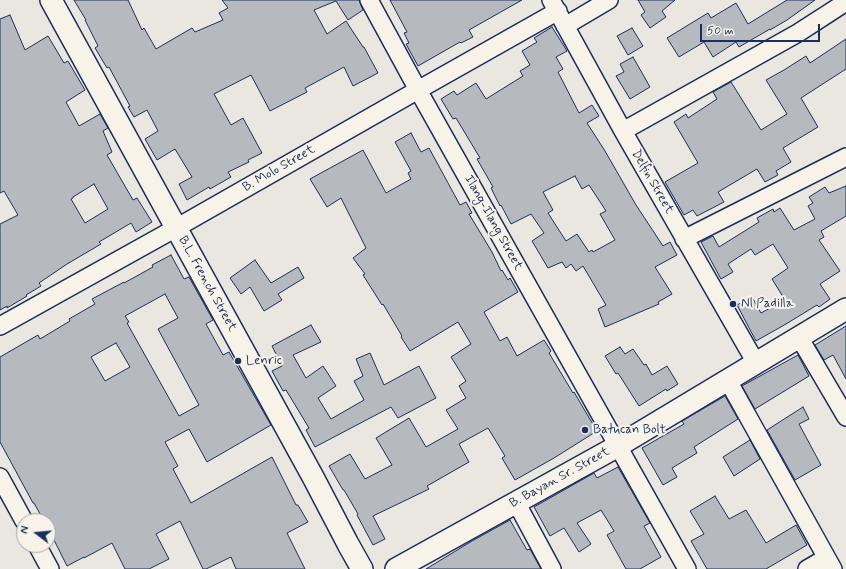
<!DOCTYPE html>
<html>
<head>
<meta charset="utf-8">
<style>
  body { margin:0 }
  #map { position:relative; width:846px; height:569px; overflow:hidden; background:#eae7e0; font-family:Mynerve,sans-serif }
  canvas { display:block }
  .north { position:absolute; left:16px; top:513px; width:40px; height:40px; box-sizing:border-box; background:#f7f3e8; border:1px solid #9fa5b1; border-radius:50%; rotate:286deg; font-size:11px; font-weight:700; line-height:16px; text-align:center; color:#1b2f5e }
  .north::after { content:''; display:block; margin:auto; width:14px; height:18px; background:#1b2f5e; clip-path:polygon(50% 0,100% 100%,50% 72%,0 100%) }
  .scale { position:absolute; left:700px; top:24px; width:120px; height:18px; box-sizing:border-box; border:2px solid #1b2f5e; border-top:0; padding-left:5px; font-size:12px; line-height:14px; white-space:nowrap; color:#1b2f5e; -webkit-text-stroke:3px #f7f3e8; paint-order:stroke }
</style>
</head>
<body>
<div id="map">
<canvas width="846" height="569"></canvas>
<div class="north">N</div>
<div class="scale">50 m</div>
</div>
<script>
const context = document.querySelector('canvas').getContext('2d');
context.lineJoin = 'round';
function fill(path, color) {
  context.fillStyle = color;
  context.fill(path, 'evenodd');
}
function toPath(rows) {
  const path = new Path2D();
  for (const r of rows) {
    path.moveTo(r[0], r[1]);
    for (let i = 2; i < r.length; i += 2) path.lineTo(r[i], r[i + 1]);
  }
  return path;
}
function strokePath(path, color, width, dash) {
  context.strokeStyle = color;
  context.lineWidth = width;
  context.lineCap = dash ? 'butt' : 'round';
  context.setLineDash(dash || []);
  context.stroke(path);
}
function label(font, color, halo, rows, align = 'center') {
  context.font = font + ' Mynerve,sans-serif';
  context.lineWidth = 4;
  context.setLineDash([]);
  context.textBaseline = 'middle';
  context.strokeStyle = halo;
  context.fillStyle = color;
  for (const [text, x, y, turn = 0] of rows) {
    context.save();
    context.translate(x, y);
    context.rotate((+turn || 0) * Math.PI / 180);
    context.textAlign = isNaN(turn) ? turn : align;
    if (halo) context.strokeText(text, 0, 0);
    context.fillText(text, 0, 0);
    context.restore();
  }
}
const building = toPath([
  [74,0,128,0,142,30,144,28,156,49,192,28,195,32,223,20,219,13,228,8,222,0,359,0,363,10,348,20,336,1,314,10,327,34,346,21,363,47,364,47,378,73,353,86,344,67,305,88,307,92,270,111,251,75,214,94,231,125,243,118,262,153,248,160,249,162,228,172,231,177,210,189,209,187,187,200,179,184,192,177,175,149,157,160,145,139,158,131,147,110,134,117,128,107,130,106,109,67,107,68,95,48,98,46,85,20,86,20,74,0],
  [390,0,522,0,469,30,473,37,461,43,460,42,418,66,406,44,409,43,404,33,407,32,390,0],
  [638,0,675,0,662,11,666,17,650,28,641,15,645,12,638,0],
  [787,0,815,0,787,20,770,30,770,29,739,47,736,42,713,57,704,42,679,57,667,38,708,13,711,18,736,3,748,24,787,0],
  [10,15,25,50,48,36,64,63,68,61,85,90,66,102,79,126,100,114,108,128,103,131,112,152,107,155,133,200,137,198,152,222,136,232,131,223,99,242,101,244,67,264,39,283,41,286,26,295,27,296,7,308,7,306,0,310,0,224,18,215,4,191,0,193,0,19,10,15],
  [94,184,108,209,85,223,71,199,73,198,73,197,94,184],
  [552,27,567,51,556,57,563,69,558,72,579,113,592,105,599,116,587,123,605,151,636,205,663,246,670,242,677,255,655,267,672,294,658,302,659,304,605,327,598,309,606,305,583,266,576,271,571,264,566,268,562,262,548,268,532,241,544,233,531,214,511,224,501,205,500,206,491,188,493,187,477,159,480,158,456,118,453,119,441,99,454,91,457,95,476,83,486,99,523,76,520,71,530,65,522,51,537,42,534,38,552,27],
  [575,176,582,189,589,185,606,211,600,214,615,240,593,252,592,250,589,252,577,234,566,241,548,213,553,210,543,192,575,176],
  [632,28,643,46,628,55,617,36,632,28],
  [846,39,846,69,801,98,818,127,783,148,791,162,776,171,778,175,765,182,757,169,718,192,724,202,697,216,693,210,684,215,665,182,698,163,674,122,686,114,688,118,717,99,713,92,731,82,761,130,787,114,766,80,784,70,806,56,810,63,846,39],
  [633,57,650,87,630,99,616,76,624,72,620,64,633,57],
  [411,133,421,152,429,148,460,205,466,202,472,213,469,214,492,252,501,271,502,270,508,280,510,278,518,292,484,312,500,341,507,337,517,356,544,340,551,351,549,353,573,393,574,392,581,404,597,431,554,458,515,480,502,458,505,456,488,428,459,444,469,462,427,486,429,489,373,516,385,539,373,545,357,515,358,514,344,490,343,490,329,466,350,454,365,479,392,465,376,438,409,418,426,447,458,429,446,410,466,398,459,386,466,381,451,357,471,344,458,322,410,351,401,337,402,336,383,304,382,305,363,275,365,274,353,258,366,248,341,198,327,207,310,179,363,150,386,193,411,179,408,173,411,171,395,142,411,133],
  [846,186,846,216,821,231,824,237,819,240,840,271,820,284,830,299,819,307,817,305,786,324,756,341,737,305,752,297,761,313,785,300,772,279,788,268,773,244,755,255,751,249,728,264,733,272,721,279,701,242,713,236,719,247,759,222,757,218,773,209,774,212,780,208,794,230,815,219,808,206,813,203,809,197,825,187,829,193,846,186],
  [171,255,184,279,189,277,213,320,206,324,223,355,229,352,271,425,207,462,189,429,165,442,178,466,173,469,191,503,272,457,296,505,298,505,308,522,287,533,305,569,236,569,231,557,206,569,203,569,180,521,156,534,169,559,149,569,125,569,112,543,84,558,84,557,67,566,48,528,48,521,44,521,34,503,33,503,0,442,0,357,38,335,40,339,70,321,69,319,95,304,92,299,124,282,124,283,153,267,152,265,171,255],
  [165,294,178,318,158,329,199,405,179,416,127,323,129,322,125,316,165,294],
  [116,343,130,367,105,381,91,357,116,343],
  [255,260,271,283,298,267,304,278,278,294,282,300,264,311,250,287,241,294,230,278,255,260],
  [311,325,321,342,293,355,306,378,323,366,336,386,318,398,331,419,364,400,354,381,363,376,356,359,370,353,384,385,419,366,436,398,398,418,391,407,315,447,306,430,309,428,286,390,283,391,272,371,282,366,272,346,311,325],
  [846,326,846,379,833,355,824,360,815,345,846,326],
  [620,347,625,354,633,349,644,365,646,364,652,375,667,366,678,384,667,391,666,389,639,406,618,373,616,374,605,356,620,347],
  [798,355,809,376,755,409,742,386,798,355],
  [725,396,738,419,694,447,697,453,672,468,677,477,663,485,642,448,684,424,682,421,725,396],
  [803,407,809,419,799,424,821,465,795,480,767,430,803,407],
  [750,440,760,459,734,476,723,457,750,440],
  [618,467,650,523,644,526,661,557,640,569,626,569,607,535,614,531,601,510,577,523,591,544,579,552,564,528,550,536,534,507,594,473,597,478,618,467],
  [715,496,729,519,746,510,766,543,796,525,807,545,766,569,707,569,691,541,704,534,690,511,715,496],
  [510,520,527,550,530,549,541,569,426,569,472,541,510,520]
]);
const minor = toPath([
  [369,0,418,90,687,569],
  [551,0,623,131,756,363],
  [565,26,609,0],
  [623,131,798,33,846,2],
  [684,239,846,157],
  [0,326,176,228,418,90,558,11],
  [799,337,846,417],
  [727,379,833,569],
  [0,477,24,521],
  [516,502,552,569],
  [37,545,50,569],
  [807,569,826,558]
]);
const tertiary = toPath([
  [51,0,313,477,348,544,362,569],
  [396,569,618,446,846,309]
]);
const markers = [
  [733,304,4,"#1b2f5e"],
  [238,361,4,"#1b2f5e"],
  [585,430,4,"#1b2f5e"]
];
const streetNames = [
  ["B. Molo Street",279,169,-30],
  ["Delfin Street",652,182,60],
  ["Ilang-Ilang Street",493,223,61],
  ["B.L. French Street",207,284,61],
  ["B. Bayan Sr. Street",560,478,-29]
];
const poiNames = [
  ["Nl Padilla",741,304],
  ["Lenric",246,361],
  ["Batucan Bolt",593,430]
];
fill(building, '#b6babf');
strokePath(building, '#1b2f5e', 1);
strokePath(minor, '#1b2f5e', 20);
strokePath(tertiary, '#1b2f5e', 24);
strokePath(minor, '#f7f3e8', 17);
strokePath(tertiary, '#f7f3e8', 21);
for (const [x, y, r, color] of markers) {
  const dot = new Path2D();
  dot.arc(x, y, r, 0, 2 * Math.PI);
  context.fillStyle = color;
  context.fill(dot);
  strokePath(dot, '#f7f3e8', 1.5);
}
label('13px', '#1b2f5e', '#f7f3e8', streetNames);
label('13px', '#1b2f5e', '#f7f3e8', poiNames, 'left');
</script>
</body>
</html>
